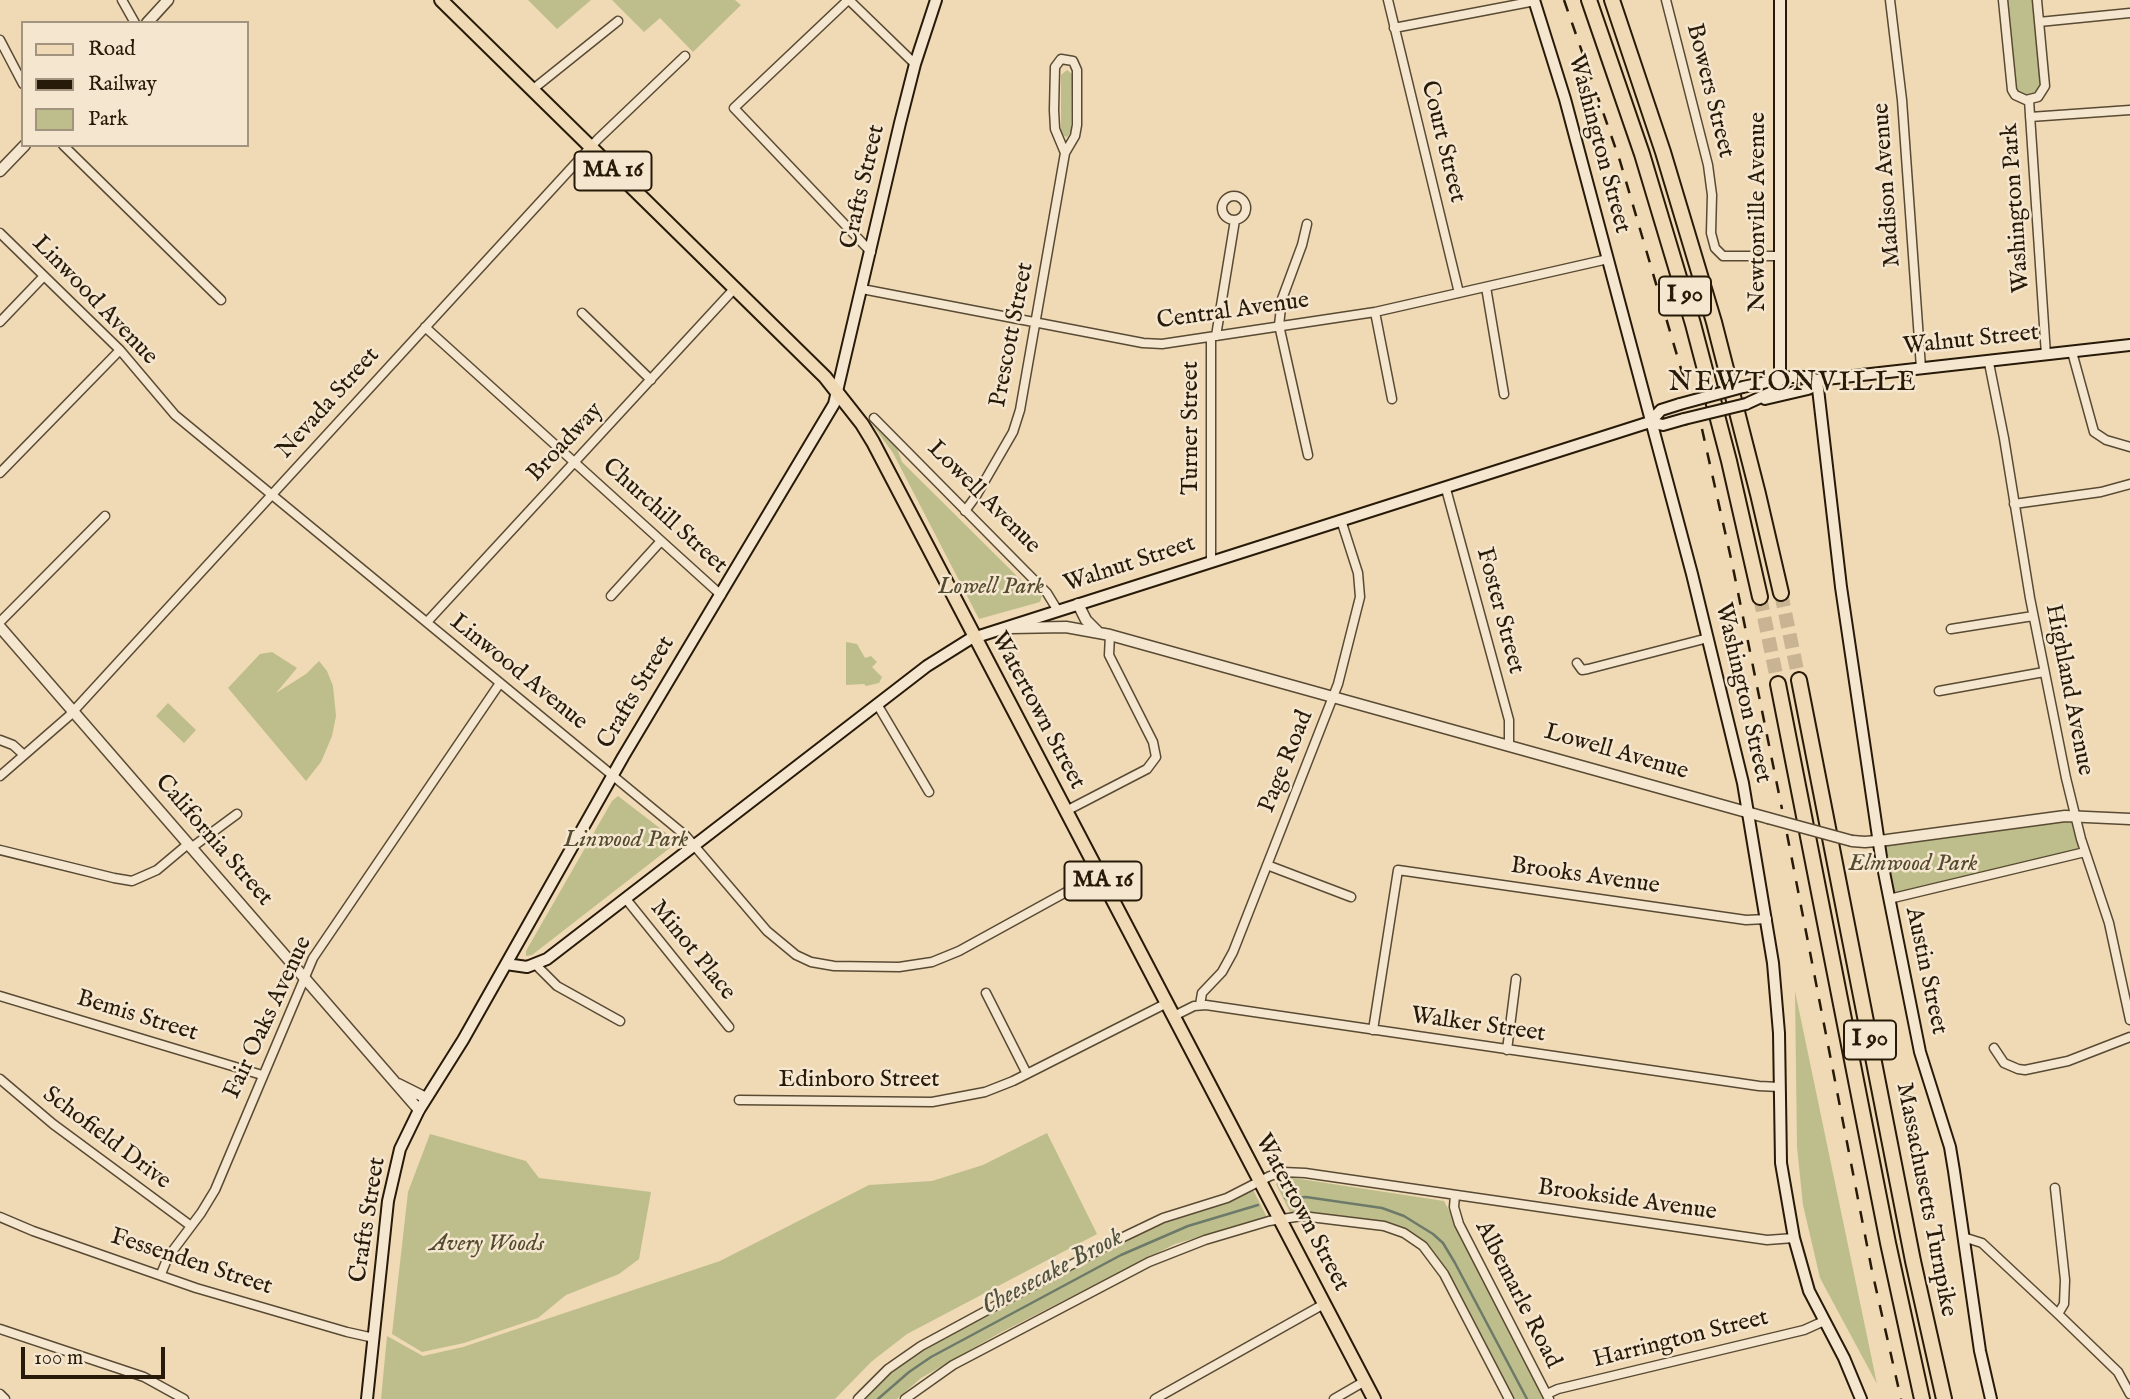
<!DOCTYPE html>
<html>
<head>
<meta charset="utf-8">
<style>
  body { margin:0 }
  #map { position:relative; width:2130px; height:1399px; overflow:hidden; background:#f0d9b5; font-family:"IM FELL English",serif }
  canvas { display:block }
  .legend { position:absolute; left:21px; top:21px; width:228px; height:126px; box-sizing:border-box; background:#f5e6cf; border:2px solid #a3947f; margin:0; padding:9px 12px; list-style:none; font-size:21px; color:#271a08 }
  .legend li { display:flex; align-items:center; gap:14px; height:35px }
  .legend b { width:35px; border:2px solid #a3947f }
  .scale { position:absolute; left:21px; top:1347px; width:144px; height:32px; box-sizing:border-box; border:4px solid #271a08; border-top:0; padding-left:9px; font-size:21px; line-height:24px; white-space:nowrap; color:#271a08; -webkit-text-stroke:5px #f5e6cf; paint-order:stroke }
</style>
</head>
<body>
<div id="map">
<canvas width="2130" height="1399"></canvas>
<ul class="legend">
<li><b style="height:9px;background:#f0d9b5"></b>Road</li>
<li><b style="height:9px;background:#271a08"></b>Railway</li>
<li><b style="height:19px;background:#bdbe8b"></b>Park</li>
</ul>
<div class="scale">100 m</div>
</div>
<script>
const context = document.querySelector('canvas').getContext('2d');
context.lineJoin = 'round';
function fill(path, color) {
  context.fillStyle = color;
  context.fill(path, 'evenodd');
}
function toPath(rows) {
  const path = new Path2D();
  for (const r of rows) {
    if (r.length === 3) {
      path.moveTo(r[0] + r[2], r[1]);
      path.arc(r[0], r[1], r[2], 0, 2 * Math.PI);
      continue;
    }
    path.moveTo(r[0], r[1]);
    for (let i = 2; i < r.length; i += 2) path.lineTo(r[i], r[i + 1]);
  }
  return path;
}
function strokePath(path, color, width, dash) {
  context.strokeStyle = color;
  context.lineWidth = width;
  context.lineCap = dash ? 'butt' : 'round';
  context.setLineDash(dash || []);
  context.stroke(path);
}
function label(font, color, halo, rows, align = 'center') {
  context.font = font + ' "IM FELL English",serif';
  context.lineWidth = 5;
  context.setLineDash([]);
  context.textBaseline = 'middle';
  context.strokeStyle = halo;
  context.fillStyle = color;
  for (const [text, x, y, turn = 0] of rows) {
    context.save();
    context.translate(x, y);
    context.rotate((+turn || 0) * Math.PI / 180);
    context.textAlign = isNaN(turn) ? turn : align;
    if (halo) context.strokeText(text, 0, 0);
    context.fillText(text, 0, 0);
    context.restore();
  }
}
const green = toPath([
  [528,0,591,0,557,29],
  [612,0,735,0,741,5,693,52,660,18,644,32],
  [2003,0,2037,0,2045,80,2033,99,2015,95],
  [1067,70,1072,74,1071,132,1067,137,1064,136,1061,131,1061,75],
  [872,424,897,448,902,462,1027,586,1042,596,1040,602,979,619,893,453],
  [846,642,857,644,865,658,871,656,877,662,872,667,882,677,879,683,866,686,864,684,846,685],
  [272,652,297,668,276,693,306,674,319,661,327,671,333,686,336,716,332,736,321,762,306,781,228,688,260,654],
  [168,703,196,730,184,743,156,716],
  [618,796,674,839,675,844,532,955,526,956,526,951,612,801],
  [2074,815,2085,852,1889,899,1878,841],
  [1795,991,1877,1384,1820,1278,1803,1205,1797,1147],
  [1047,1133,1097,1234,907,1334,871,1362,835,1399,381,1399,387,1336,423,1356,463,1347,720,1261,869,1185,932,1181,983,1165],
  [430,1134,526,1161,539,1178,651,1192,639,1259,619,1274,566,1295,538,1318,464,1343,422,1352,392,1334,408,1192],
  [1287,1177,1444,1201,1550,1399,1509,1399,1430,1255,1400,1231,1292,1216,1276,1184],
  [1251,1186,1269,1221,1248,1223,1175,1244,998,1334,921,1378,897,1399,859,1399,901,1359,1146,1226]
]);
const stream = toPath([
  [1285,1198,1306,1197,1382,1208,1404,1216,1433,1234,1443,1243,1455,1263,1527,1399],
  [878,1399,909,1372,931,1357,1121,1255,1188,1226,1258,1205]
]);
const motorwayTunnel = toPath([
  [1781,593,1799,680],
  [1760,597,1778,684]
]);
const minor = toPath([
  [122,0,135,23],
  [848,0,734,108,871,252],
  [849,0,915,64],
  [1388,0,1459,293],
  [1666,0,1708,165,1712,195,1711,233,1715,248,1723,256,1780,256],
  [1890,0,1902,100,1921,368],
  [2003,0,2012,90,2015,95,2026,100,2038,97,2045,86,2037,0],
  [2039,22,2130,13],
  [1394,28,1535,1],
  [0,40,23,84],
  [532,90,618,21],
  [2029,100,2046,355],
  [2030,117,2130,110],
  [63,145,221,300],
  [1234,208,12],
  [1307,224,1302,245,1282,299,1279,325,1308,455],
  [0,233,120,350,175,415,686,836,767,931,796,955,811,962,834,966,899,967,932,962,959,951,1099,874],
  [1486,287,1504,394],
  [862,289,1143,343,1162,344,1375,312,1608,259],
  [1375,312,1392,399],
  [582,313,651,380],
  [0,322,44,276],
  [425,327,721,595],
  [1216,336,1235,220],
  [1211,337,1211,561],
  [2072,352,2094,432,2106,440,2130,447],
  [1989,363,2004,438,2030,598,2066,778,2081,839,2109,923,2130,1020],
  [874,418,1047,593,1058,611],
  [0,473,120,350],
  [1446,489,1509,720,1509,745],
  [2014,504,2101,492,2130,484],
  [965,511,976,496,1013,432,1020,410,1065,153,1075,136,1077,125,1077,70,1073,61,1061,59,1055,67,1054,110,1055,129,1065,153],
  [611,596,661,541],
  [0,622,105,516],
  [427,622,734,289],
  [1951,629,2033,616],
  [1577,663,1582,670,1588,669,1708,638],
  [1939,691,2044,672],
  [877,704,929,792],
  [0,740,13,745,24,755],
  [0,776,69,716,598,139,685,56],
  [1066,811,1147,769,1156,757,1153,742,1109,655,1110,635],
  [191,848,237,814],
  [0,850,114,878,132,881,157,870,188,844],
  [1267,865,1351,897],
  [626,899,729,1027],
  [1889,899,2085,852],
  [536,965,557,986,620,1021],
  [986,993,1027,1074],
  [0,996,262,1075],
  [1200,1005,1202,993,1222,972,1233,952,1338,684,1360,597,1358,573,1341,520],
  [1174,1016,1194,1006,1206,1005,1759,1086,1779,1087],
  [1373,1030,1398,870,1746,920,1767,919],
  [1994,1048,2004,1063,2018,1069,2025,1070,2068,1061,2130,1037],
  [1507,1050,1516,979],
  [0,1079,53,1124,191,1226],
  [739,1100,932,1102,985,1092,1013,1081,1167,1003],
  [2055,1188,2065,1280,2064,1304,2058,1314],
  [1455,1195,1454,1207,1459,1224,1549,1399],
  [0,1217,33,1231,196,1288,347,1332,374,1338],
  [1963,1237,1982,1243,2058,1314,2118,1372,2130,1394],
  [161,1274,168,1257,201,1213,215,1190,313,958,500,683],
  [0,1329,144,1377,184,1399],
  [0,1394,5,1399],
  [1547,1394,1558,1389,1804,1330,1824,1321],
  [858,1399,888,1369,921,1346,1117,1240,1163,1218,1227,1198,1270,1176,1283,1172,1305,1173,1767,1240,1794,1238],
  [905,1399,953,1365,1149,1262,1205,1240,1269,1221,1302,1216,1384,1226,1404,1233,1423,1246,1444,1274,1509,1399],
  [1155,1399,1324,1304],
  [1334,1399,1365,1381]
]);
const tertiary = toPath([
  [147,23,168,0],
  [0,171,25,145],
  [1078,604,1086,620,1098,632],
  [0,627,419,1110],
  [1010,628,1066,627,1110,635,1768,818],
  [1852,841,1865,842,1887,840,2065,816,2130,819],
  [398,1084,426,1098]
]);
const secondary = toPath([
  [1534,0,1565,99,1692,574,1743,783,1773,963,1779,1033,1781,1163,1794,1238,1809,1291,1844,1358,1861,1399],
  [1817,380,1841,587,1881,857,1920,1052,1950,1147,1954,1171,1980,1351,1991,1399],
  [1743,387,1791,377,1808,377,1817,380,2130,345],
  [1765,399,1808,389,1817,380],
  [1746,404,1772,392,1780,379,1780,0],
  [1650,422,1661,410,1680,404],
  [506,964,527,967,547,959,927,666,970,639,1650,422,1663,425,1684,419],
  [367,1399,388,1201,400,1149,419,1110,463,1040,623,757,834,404,900,123,915,64,936,0]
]);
const primary = toPath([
  [441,0,825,377,862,424,873,442,1374,1399]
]);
const motorway = toPath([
  [1589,0,1642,154,1693,324,1729,461,1760,597],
  [1612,0,1663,152,1714,322,1758,494,1781,593],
  [1799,680,1913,1261,1944,1399],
  [1778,684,1888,1243,1922,1399]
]);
const rail = toPath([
  [1564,0,1620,161,1686,386],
  [1702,429,1732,563,1782,809],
  [1787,834,1872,1271,1901,1399]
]);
const tertiaryBridge = toPath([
  [1768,818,1852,841]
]);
const secondaryBridge = toPath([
  [1680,404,1743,387],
  [1684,419,1746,404]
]);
const shields = [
  [613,171,77],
  [1685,296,52],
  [1103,881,77],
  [1870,1040,52]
];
const shieldNames = [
  ["MA 16",613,171],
  ["I 90",1685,296],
  ["MA 16",1103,881],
  ["I 90",1870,1040]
];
const streetNames = [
  ["Bowers Street",1709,91,76],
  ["Court Street",1442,142,76],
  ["Washington Street",1598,144,75],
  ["Madison Avenue",1888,185,-94],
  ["Crafts Street",864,187,-77],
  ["Washington Park",2017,208,-94],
  ["Newtonville Avenue",1759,212,-90],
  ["Linwood Avenue",94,301,46],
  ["Central Avenue",1233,312,-8],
  ["Prescott Street",1013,335,-79],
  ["Walnut Street",1971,341,-6],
  ["Nevada Street",329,404,-48],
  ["Turner Street",1192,428,-90],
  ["Broadway",566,443,-47],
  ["Lowell Avenue",983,498,45],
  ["Churchill Street",664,517,42],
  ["Walnut Street",1130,565,-18],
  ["Foster Street",1499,611,75],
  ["Linwood Avenue",518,673,39],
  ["Highland Avenue",2068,690,79],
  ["Crafts Street",637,693,-59],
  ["Washington Street",1742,693,77],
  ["Watertown Street",1037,711,62],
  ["Lowell Avenue",1616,753,16],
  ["Page Road",1287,762,-68],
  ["California Street",213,841,49],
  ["Brooks Avenue",1585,877,8],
  ["Minot Place",692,951,51],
  ["Austin Street",1925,971,78],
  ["Bemis Street",137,1017,17],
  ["Fair Oaks Avenue",269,1018,-65],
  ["Walker Street",1478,1026,8],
  ["Edinboro Street",859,1081],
  ["Schofield Drive",106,1139,37],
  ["Massachusetts Turnpike",1925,1200,79],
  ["Brookside Avenue",1627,1201,8],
  ["Watertown Street",1301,1213,62],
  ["Crafts Street",369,1220,-81],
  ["Fessenden Street",191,1263,18],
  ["Albemarle Road",1517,1295,63],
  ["Harrington Street",1681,1340,-14]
];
const parkNames = [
  ["Lowell Park",991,588],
  ["Linwood Park",626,841],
  ["Elmwood Park",1913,865],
  ["Avery Woods",487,1245]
];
const waterNames = [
  ["Cheesecake Brook",1053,1273,-28]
];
const quarterNames = [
  ["NEWTONVILLE",1793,384]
];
fill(green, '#bdbe8b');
strokePath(stream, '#6d7a69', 2.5);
strokePath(motorwayTunnel, '#c8b392', 14, [14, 7]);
strokePath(minor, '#594a33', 11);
strokePath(tertiary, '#594a33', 13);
strokePath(secondary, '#271a08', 14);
strokePath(primary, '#271a08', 16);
strokePath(motorway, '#271a08', 18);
strokePath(minor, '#f5e6cf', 8);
strokePath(tertiary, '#f5e6cf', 10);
strokePath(secondary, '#f5e6cf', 10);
strokePath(primary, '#f0d9b5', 12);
strokePath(motorway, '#f0d9b5', 14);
strokePath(rail, '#271a08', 2.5, [12, 12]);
strokePath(tertiaryBridge, '#594a33', 13, []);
strokePath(secondaryBridge, '#271a08', 14, []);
strokePath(tertiaryBridge, '#f5e6cf', 10);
strokePath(secondaryBridge, '#f5e6cf', 10);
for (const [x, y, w] of shields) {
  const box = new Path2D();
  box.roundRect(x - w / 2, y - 19.5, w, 39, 5);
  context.fillStyle = '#f5e6cf';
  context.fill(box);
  strokePath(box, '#271a08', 2);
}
label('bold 23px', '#271a08', null, shieldNames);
label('24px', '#271a08', '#f5e6cf', streetNames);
label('italic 24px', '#544b2f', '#f5e6cf', parkNames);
label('italic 26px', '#505240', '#f5e6cf', waterNames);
context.letterSpacing = '2px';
label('28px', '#271a08', '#f5e6cf', quarterNames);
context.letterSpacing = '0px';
</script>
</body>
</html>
